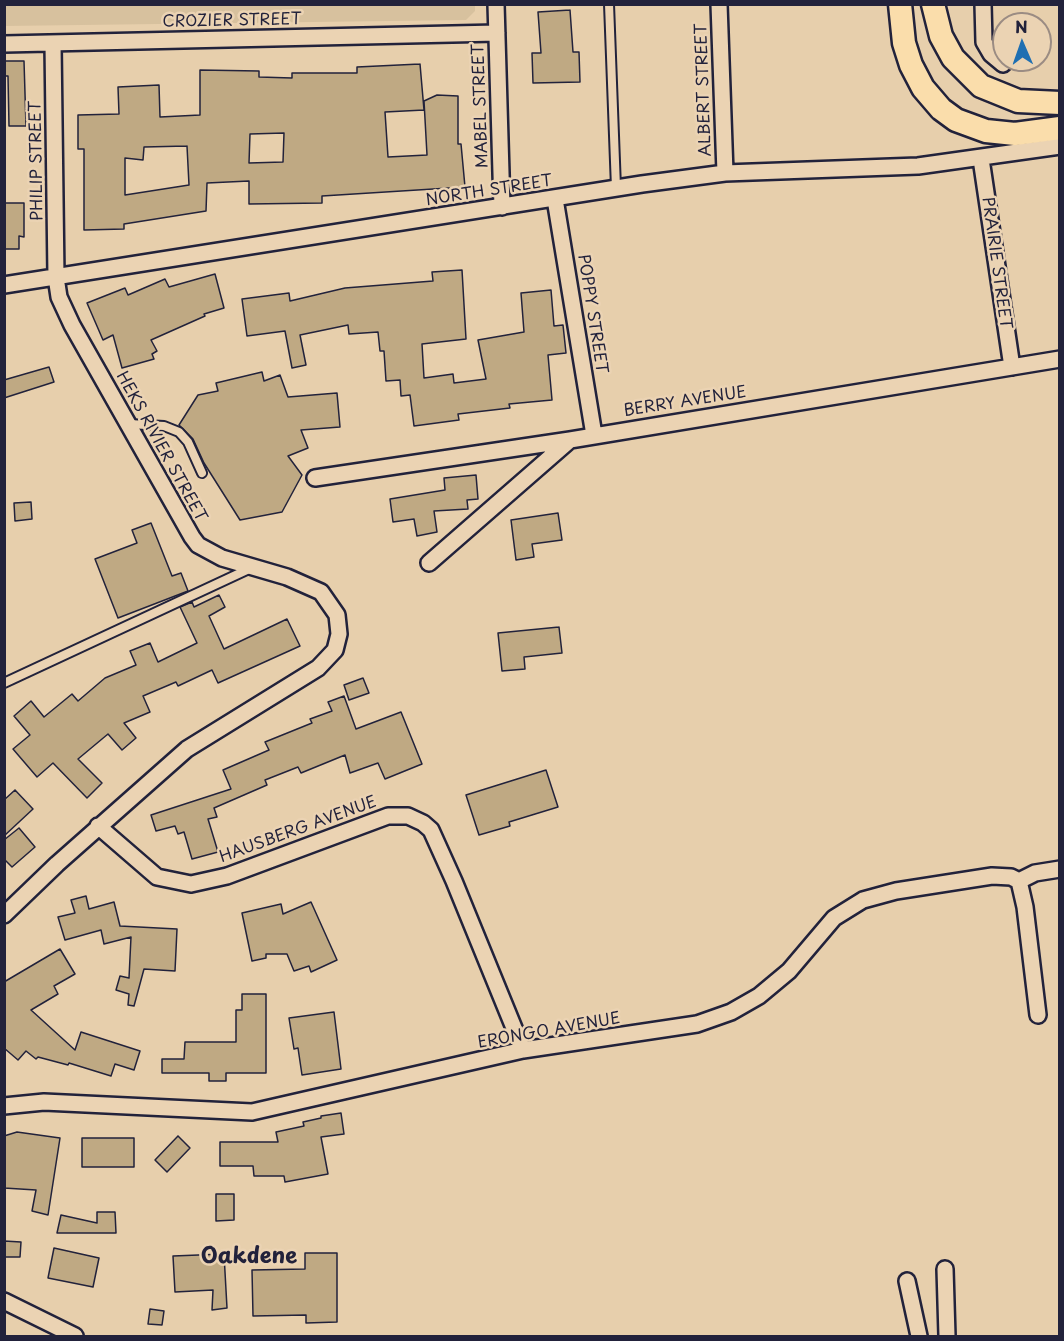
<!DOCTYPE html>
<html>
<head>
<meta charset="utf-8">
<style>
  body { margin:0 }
  #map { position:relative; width:1064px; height:1341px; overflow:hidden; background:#e7cfac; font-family:"Playpen Sans",sans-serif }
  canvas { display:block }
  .frame { position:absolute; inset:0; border:6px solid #22223b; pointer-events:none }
  .north { position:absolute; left:992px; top:12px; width:60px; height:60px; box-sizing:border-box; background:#ebd3b3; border:2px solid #9b8c83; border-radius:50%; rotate:358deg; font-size:16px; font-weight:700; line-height:24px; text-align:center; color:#22223b }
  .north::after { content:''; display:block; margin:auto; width:21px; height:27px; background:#1f6fb2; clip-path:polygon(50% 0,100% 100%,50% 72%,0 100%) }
</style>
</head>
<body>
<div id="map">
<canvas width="1064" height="1341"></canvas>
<div class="frame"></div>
<div class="north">N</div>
</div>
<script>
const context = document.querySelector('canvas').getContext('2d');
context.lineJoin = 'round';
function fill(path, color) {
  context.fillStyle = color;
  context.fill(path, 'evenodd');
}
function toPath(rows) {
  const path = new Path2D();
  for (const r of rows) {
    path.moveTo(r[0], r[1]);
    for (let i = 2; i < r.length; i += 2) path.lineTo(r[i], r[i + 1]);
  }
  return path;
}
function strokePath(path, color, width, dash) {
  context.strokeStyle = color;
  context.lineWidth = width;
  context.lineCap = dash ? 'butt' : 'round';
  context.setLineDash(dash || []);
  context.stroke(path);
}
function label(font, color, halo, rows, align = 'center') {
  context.font = font + ' "Playpen Sans",sans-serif';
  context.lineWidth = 5;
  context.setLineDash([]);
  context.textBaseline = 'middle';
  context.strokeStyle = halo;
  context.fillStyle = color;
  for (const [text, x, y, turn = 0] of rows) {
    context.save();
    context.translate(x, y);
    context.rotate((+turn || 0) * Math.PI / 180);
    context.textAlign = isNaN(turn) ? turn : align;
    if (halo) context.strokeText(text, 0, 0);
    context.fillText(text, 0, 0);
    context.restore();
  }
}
const built = toPath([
  [475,5,475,11,466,20,4,26,5,4]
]);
const building = toPath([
  [570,10,573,52,579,52,580,82,533,83,532,53,541,53,538,12,570,10],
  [4,61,24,61,26,126,9,126,8,76,4,76,4,61],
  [420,64,424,110,385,112,388,157,427,155,424,101,437,95,458,96,458,144,461,144,465,187,322,196,322,203,249,204,249,181,207,183,206,211,124,224,124,229,84,230,84,149,78,149,78,115,119,114,118,87,159,85,160,117,200,115,200,70,259,71,259,77,292,78,292,73,357,73,357,67,420,64],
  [284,133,283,162,249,163,250,134,284,133],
  [187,146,189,185,125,195,125,158,143,160,144,147,187,146],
  [4,203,24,203,24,237,19,236,19,249,4,249,4,203],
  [462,270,466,339,422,344,424,378,453,374,454,383,486,379,478,340,524,332,521,293,551,290,554,326,563,325,566,353,548,355,552,400,509,404,510,408,458,414,459,420,414,426,410,395,401,396,400,380,386,381,384,351,380,351,378,332,349,334,348,325,300,335,306,365,292,368,285,331,247,336,242,299,289,293,290,301,345,288,433,281,432,272,462,270],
  [215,274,224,308,204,314,205,316,151,340,157,351,152,354,154,359,122,368,113,335,103,340,87,303,125,288,128,295,165,279,169,287,215,274],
  [49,367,54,382,4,398,4,380,49,367],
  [262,372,264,381,280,375,288,397,337,393,340,427,301,430,308,448,288,456,302,475,282,512,240,520,204,463,193,439,179,425,198,395,218,391,216,383,262,372],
  [476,475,478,499,467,500,468,509,434,511,437,532,417,536,414,519,393,522,390,499,445,490,444,478,476,475],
  [31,502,32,519,15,521,14,503,31,502],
  [558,513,562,540,532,544,534,557,516,560,511,520,558,513],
  [151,523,172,576,181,573,188,591,118,618,95,559,137,543,132,530,151,523],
  [219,595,225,607,209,616,224,649,287,619,300,646,218,683,212,670,178,686,176,682,143,696,150,712,124,723,136,738,122,750,108,734,78,759,102,783,87,798,53,763,37,777,13,749,30,735,14,716,31,701,44,717,72,694,78,701,105,678,136,665,130,651,150,643,158,662,197,643,180,607,192,602,194,607,219,595],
  [559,627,562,653,524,657,525,669,502,671,498,633,559,627],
  [363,678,369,693,349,700,344,685,363,678],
  [344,696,356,729,401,712,422,764,385,779,378,763,350,773,345,755,301,773,298,767,265,780,267,785,214,808,217,817,208,819,218,852,192,859,184,832,178,834,175,826,156,831,151,815,231,789,223,770,269,750,265,742,312,723,310,719,332,711,328,702,344,696],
  [546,770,558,807,509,822,510,826,479,835,466,795,546,770],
  [15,790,33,809,4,836,4,800,15,790],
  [19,828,35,847,12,867,4,859,4,840,19,828],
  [86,896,89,909,114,902,120,926,177,929,175,971,144,969,134,1006,128,1005,129,994,116,990,120,976,129,978,131,937,104,944,101,930,65,940,58,917,75,913,71,900,86,896],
  [311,902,337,960,311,972,309,966,294,971,287,954,266,954,266,958,252,961,242,913,281,904,283,914,311,902],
  [60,949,75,974,54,986,58,994,31,1010,75,1050,81,1032,140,1051,134,1070,115,1064,111,1076,69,1063,68,1065,38,1057,36,1059,26,1051,18,1060,4,1048,4,982,60,949],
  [242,994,266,994,266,1073,226,1073,226,1081,209,1081,209,1073,162,1073,162,1059,184,1059,185,1042,236,1042,236,1010,242,1010,242,994],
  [334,1012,341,1069,302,1075,298,1048,294,1049,289,1018,334,1012],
  [341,1113,344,1134,321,1137,328,1174,285,1182,284,1176,254,1176,253,1166,220,1166,220,1142,278,1142,276,1132,304,1126,303,1122,321,1118,321,1116,341,1113],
  [17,1132,60,1138,48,1215,32,1211,36,1190,4,1188,4,1136,17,1132],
  [178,1136,190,1148,167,1172,155,1160,178,1136],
  [82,1138,134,1138,134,1167,82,1167,82,1138],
  [216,1194,234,1194,234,1220,216,1221,216,1194],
  [97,1212,115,1212,116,1233,57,1233,61,1215,97,1223,97,1212],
  [4,1241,21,1242,20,1257,4,1257,4,1241],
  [54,1248,99,1258,93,1287,48,1278,54,1248],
  [305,1253,337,1253,337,1322,306,1323,306,1315,253,1316,252,1270,305,1269,305,1253],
  [224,1254,227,1308,212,1310,213,1290,175,1292,173,1256,224,1254],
  [150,1309,164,1311,162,1325,148,1324,150,1309]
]);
const service = toPath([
  [609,4,616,188],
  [129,424,164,426,179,432,188,442,202,473],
  [4,683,251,568]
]);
const minor = toPath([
  [496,4,502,207],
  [719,4,725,173],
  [983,4,984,42,991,54,1003,64],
  [4,44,497,33],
  [981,159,1012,367],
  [555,199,594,435],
  [4,285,642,184,725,173,918,166,1060,146],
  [315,478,570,440,1060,359],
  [429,563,570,440],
  [98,826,157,877,191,884,227,876,388,816,408,816,423,823,431,830,454,881,523,1050],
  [1019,881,1025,907,1038,1015],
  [1019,881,1035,873,1060,869],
  [4,915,57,864,187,749,318,668,335,650,339,634,337,615,321,592,287,577,222,558,198,545,192,537,72,325,59,297,56,277,53,44],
  [4,1106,44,1102,252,1112,523,1050,697,1024,731,1012,759,996,789,971,834,918,863,900,896,891,992,876,1011,877,1019,881],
  [945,1269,947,1336],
  [907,1281,919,1336],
  [4,1301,75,1336]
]);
const primary = toPath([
  [900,4,904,43,911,65,923,88,941,109,956,120,986,131,1015,134,1060,128],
  [933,4,941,36,953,58,981,86,1018,101,1060,103]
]);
const streetNames = [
  ["CROZIER STREET",232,21,-1],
  ["ALBERT STREET",704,90,-92],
  ["MABEL STREET",481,106,-92],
  ["PHILIP STREET",37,161,-91],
  ["NORTH STREET",489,191,-9],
  ["PRAIRIE STREET",996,263,82],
  ["POPPY STREET",592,314,81],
  ["BERRY AVENUE",685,402,-9],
  ["HEKS RIVIER STREET",161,447,61],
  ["HAUSBERG AVENUE",298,830,-20],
  ["ERONGO AVENUE",549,1031,-10]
];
const districtNames = [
  ["Oakdene",249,1257]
];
fill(built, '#d7c19e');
fill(building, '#bfa983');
strokePath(building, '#22223b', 1.5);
strokePath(service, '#22223b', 12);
strokePath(minor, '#22223b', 20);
strokePath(primary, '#22223b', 27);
strokePath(service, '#ebd3b3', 8);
strokePath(minor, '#ebd3b3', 15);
strokePath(primary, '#faddab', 22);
label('16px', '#22223b', '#ebd3b3', streetNames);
label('bold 22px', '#22223b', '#ebd3b3', districtNames);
</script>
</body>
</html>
